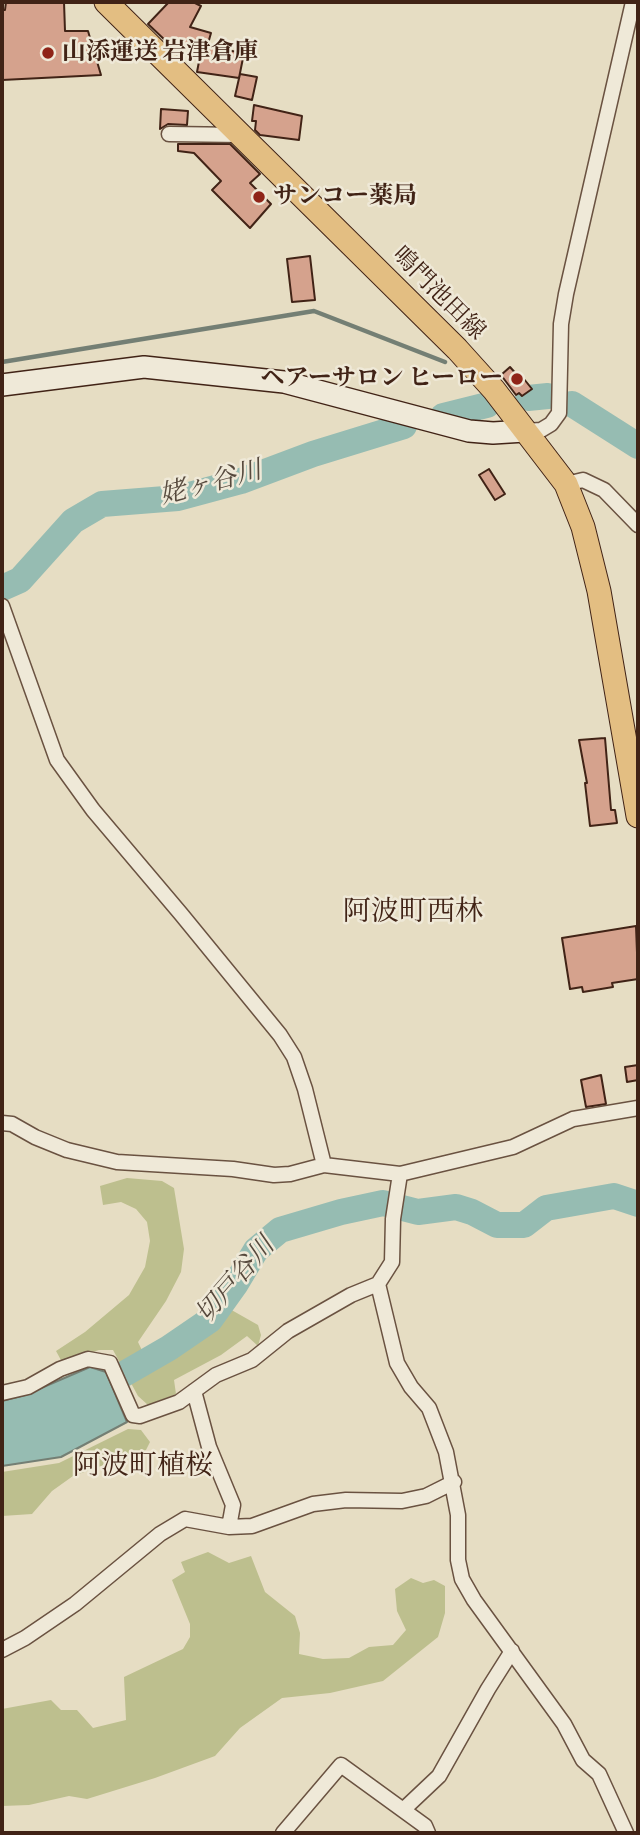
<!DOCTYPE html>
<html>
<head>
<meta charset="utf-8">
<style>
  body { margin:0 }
  #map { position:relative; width:640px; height:1835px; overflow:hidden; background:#e6ddc3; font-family:Alegreya,serif }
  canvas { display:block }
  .frame { position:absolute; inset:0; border:4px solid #412316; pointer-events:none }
</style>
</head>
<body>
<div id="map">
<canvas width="640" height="1835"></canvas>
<div class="frame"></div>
</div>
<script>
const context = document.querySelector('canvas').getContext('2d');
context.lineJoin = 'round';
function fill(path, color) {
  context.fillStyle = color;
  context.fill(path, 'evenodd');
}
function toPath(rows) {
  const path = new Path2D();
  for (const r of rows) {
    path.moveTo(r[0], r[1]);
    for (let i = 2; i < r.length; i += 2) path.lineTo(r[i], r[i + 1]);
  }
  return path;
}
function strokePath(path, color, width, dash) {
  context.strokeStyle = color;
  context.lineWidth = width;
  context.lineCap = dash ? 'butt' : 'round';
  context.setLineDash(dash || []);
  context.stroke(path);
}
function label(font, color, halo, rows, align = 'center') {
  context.font = font + ' Alegreya,"Noto Serif JP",serif';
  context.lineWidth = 5;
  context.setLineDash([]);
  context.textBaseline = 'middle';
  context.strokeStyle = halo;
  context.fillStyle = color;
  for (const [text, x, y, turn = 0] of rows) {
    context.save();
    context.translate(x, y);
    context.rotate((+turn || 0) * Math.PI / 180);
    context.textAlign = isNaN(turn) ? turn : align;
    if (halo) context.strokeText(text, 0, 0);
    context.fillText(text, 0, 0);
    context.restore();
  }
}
const green = toPath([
  [127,1178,162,1181,174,1188,184,1249,181,1272,166,1301,138,1342,149,1365,211,1328,228,1308,258,1325,261,1335,258,1346,247,1336,221,1355,174,1380,176,1394,148,1405,138,1396,113,1350,99,1350,62,1362,56,1351,85,1332,129,1295,145,1267,150,1241,147,1222,136,1209,121,1202,103,1205,100,1186],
  [128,1429,141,1430,150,1442,146,1450,73,1476,52,1491,32,1514,2,1516,2,1472,59,1463],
  [208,1552,229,1563,251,1556,265,1592,295,1616,300,1633,299,1654,323,1659,349,1658,369,1647,393,1645,406,1630,397,1611,395,1589,411,1578,423,1583,434,1580,445,1586,445,1613,438,1637,383,1681,330,1693,282,1698,240,1728,215,1756,155,1778,87,1799,69,1796,29,1805,2,1806,2,1709,51,1700,61,1710,77,1710,93,1728,126,1720,124,1677,183,1649,190,1637,190,1624,172,1580,185,1572,181,1562]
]);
const water = toPath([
  [90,1367,106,1372,127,1422,61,1457,2,1466,2,1401,25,1395,90,1367]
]);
const stream = toPath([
  [2,362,314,311,445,362],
  [478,401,482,406]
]);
const river = toPath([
  [528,398,548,396],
  [572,404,638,446],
  [443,416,487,405],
  [2,588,20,580,73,521,102,504,178,498,241,481,313,454,404,426],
  [124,1374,169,1348,210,1320,235,1285,256,1250,280,1230,341,1212,383,1203,418,1212,456,1207,472,1212,497,1225,524,1225,546,1208,614,1196,638,1204]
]);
const building = toPath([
  [6,2,64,2,65,31,88,31,101,75,2,80,2,10,5,10,6,2],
  [169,2,193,2,201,6,190,27,211,33,207,47,244,53,239,78,197,72,201,51,168,43,148,24,169,2],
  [240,74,257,77,252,100,235,96,240,74],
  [254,105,302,116,299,140,260,135,255,130,256,121,252,121,254,105],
  [161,109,188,111,187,125,168,124,160,129,161,109],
  [178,144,230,144,260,174,250,183,271,204,250,228,212,190,221,181,194,153,178,151,178,144],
  [310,256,315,300,292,302,287,259,310,256],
  [510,367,518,376,520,374,532,389,522,396,519,393,516,395,501,375,510,367],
  [489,469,505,494,495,500,479,475,489,469],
  [605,738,611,810,615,810,617,823,590,826,585,783,587,783,579,740,605,738],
  [636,926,638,979,612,983,613,987,583,992,582,987,570,989,562,938,636,926],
  [638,1065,638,1080,627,1082,625,1067,638,1065],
  [601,1075,606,1104,586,1107,581,1080,601,1075]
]);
const minor = toPath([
  [169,134,241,135],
  [525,431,541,430,551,424,559,413,561,324,566,294,633,2],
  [566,484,583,480,604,490,638,525],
  [2,606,57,760,93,810,181,914,280,1035,294,1057,305,1089,324,1165],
  [2,1123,12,1124,35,1137,67,1150,117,1162,233,1169,274,1175,290,1174,324,1165,400,1174,513,1147,573,1119,638,1108],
  [378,1284,397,1363,411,1387,429,1408,446,1452,458,1515,458,1560,462,1579,474,1600,564,1724,583,1760,599,1774,626,1833],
  [194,1391,209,1447,233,1505,229,1527],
  [2,1393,28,1387,60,1369,88,1359,110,1363,133,1415,140,1416,179,1402,216,1375,252,1360,288,1331,351,1295,378,1284,392,1262,393,1219,400,1174],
  [2,1650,25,1638,75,1604,160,1534,185,1519,229,1527,252,1526,313,1504,346,1500,402,1501,426,1496,454,1482],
  [403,1810,439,1776,488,1689,512,1651],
  [283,1833,341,1765,425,1826,428,1833]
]);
const secondary = toPath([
  [2,385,144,367,284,382,469,431,493,433,525,431]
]);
const primary = toPath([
  [106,2,457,349,494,390,566,484,583,527,599,591,638,816]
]);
const markers = [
  [48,53,7,"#8f2418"],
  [259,197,7,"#8f2418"],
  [517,379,7,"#8f2418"]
];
const poiNames = [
  ["山添運送 岩津倉庫",62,53],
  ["サンコー薬局",273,197],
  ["ヘアーサロン ヒーロー",503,379,"right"]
];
const streetNames = [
  ["鳴門池田線",438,294,45]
];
const waterNames = [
  ["姥ヶ谷川",211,484,-15],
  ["切戸谷川",236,1281,-49]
];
const quarterNames = [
  ["阿波町西林",413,913],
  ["阿波町植桜",143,1467]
];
fill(green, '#bdbf8e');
fill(water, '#96bcb2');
strokePath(water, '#747f74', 2);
strokePath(stream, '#747f74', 4.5);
strokePath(river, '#96bcb2', 26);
fill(building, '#d5a28d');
strokePath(building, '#412316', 2);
strokePath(minor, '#6a5241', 17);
strokePath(secondary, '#412316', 24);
strokePath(primary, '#412316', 25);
strokePath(minor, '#efe9d8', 14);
strokePath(secondary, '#efe9d8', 21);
strokePath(primary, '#e3be82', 23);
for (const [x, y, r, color] of markers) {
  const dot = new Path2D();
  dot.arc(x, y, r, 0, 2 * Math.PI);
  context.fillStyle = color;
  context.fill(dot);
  strokePath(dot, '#efe9d8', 2.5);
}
label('bold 24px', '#412316', '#efe9d8', poiNames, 'left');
label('24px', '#412316', '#efe9d8', streetNames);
label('italic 26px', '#56493d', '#efe9d8', waterNames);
label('28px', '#412316', '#efe9d8', quarterNames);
</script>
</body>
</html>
